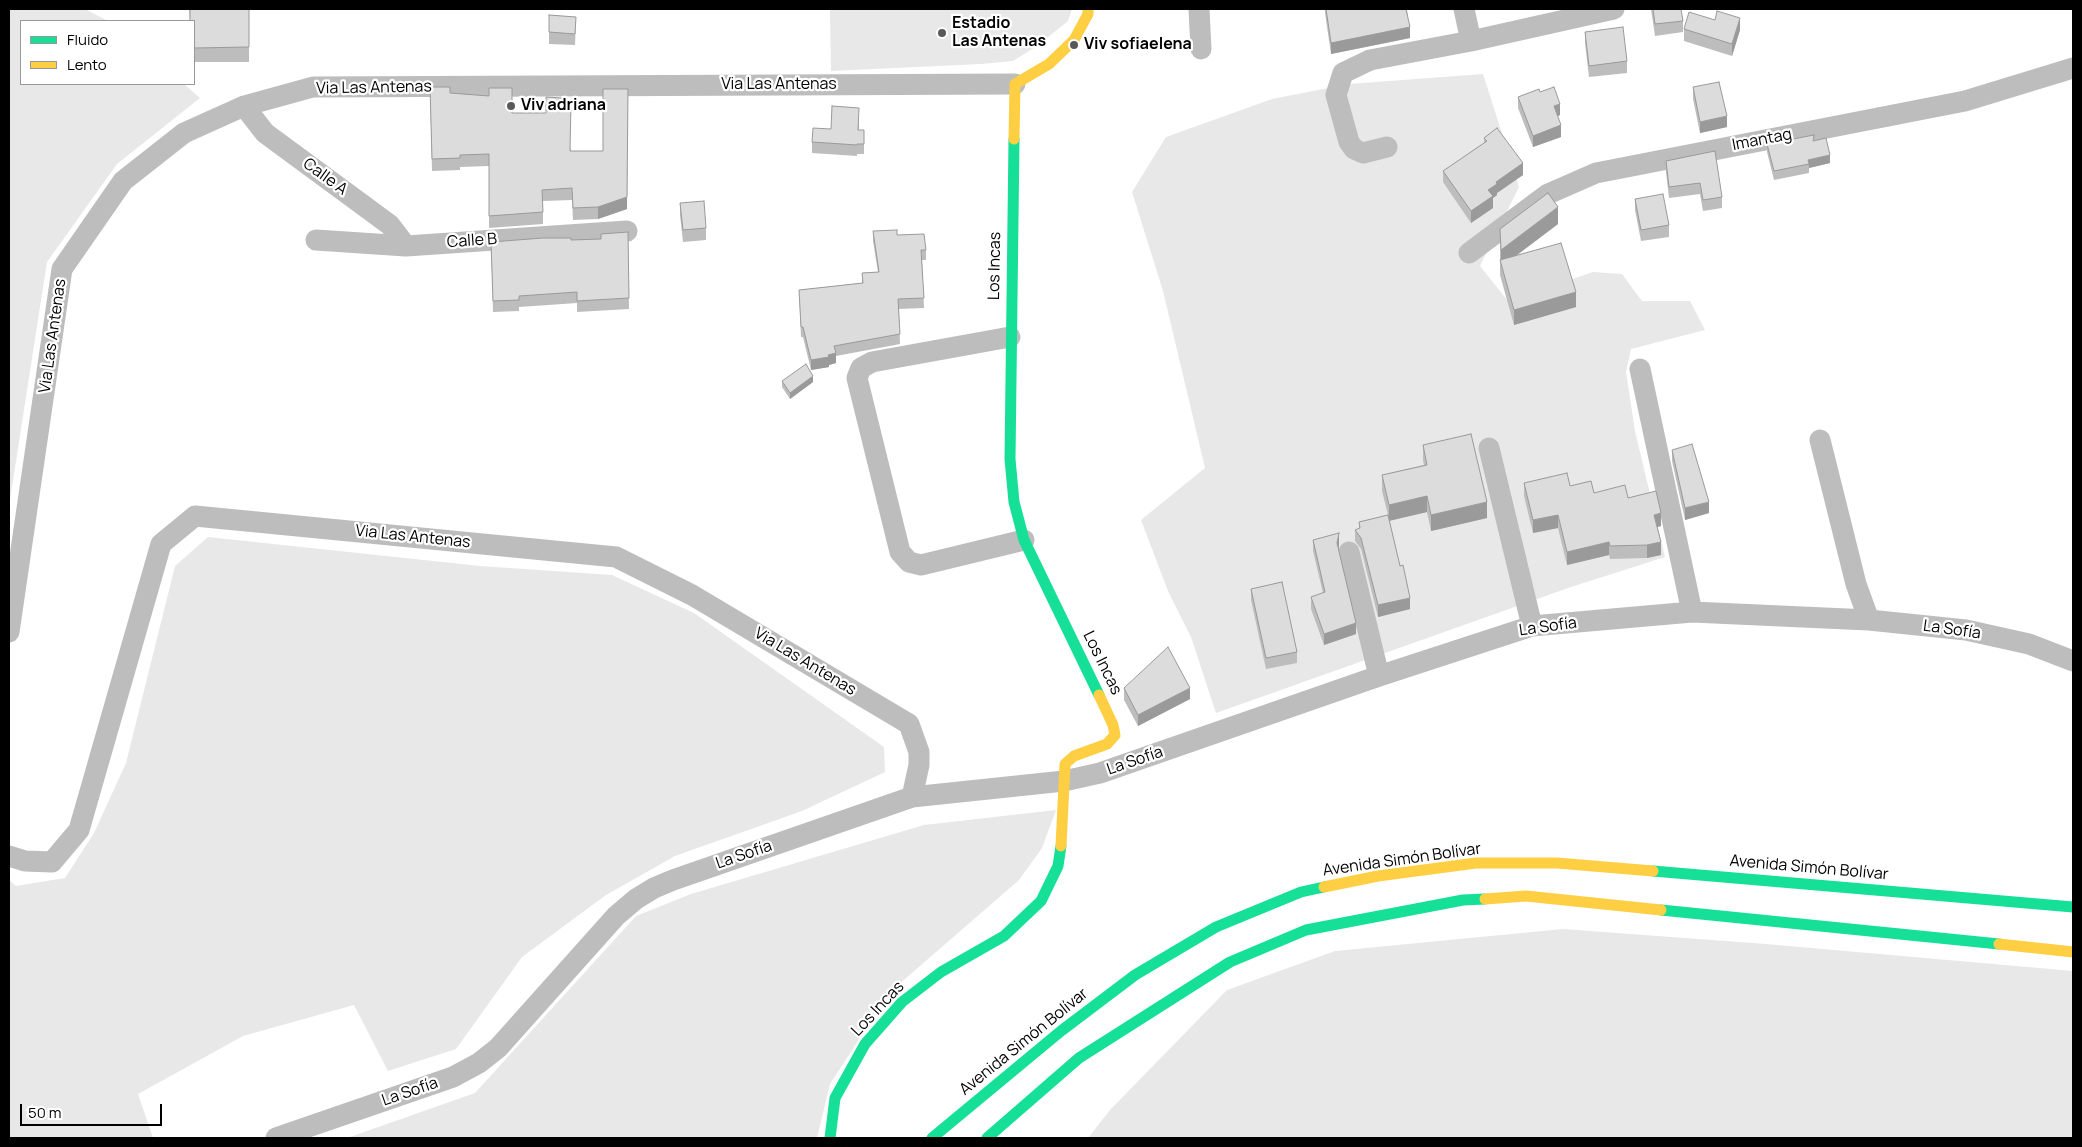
<!DOCTYPE html>
<html>
<head>
<meta charset="utf-8">
<style>
  body { margin:0 }
  #map { position:relative; width:2082px; height:1147px; overflow:hidden; background:#fff; font-family:Manrope,sans-serif }
  canvas { display:block }
  .frame { position:absolute; inset:0; border:10px solid #000; pointer-events:none }
  .legend { position:absolute; left:20px; top:20px; width:175px; height:65px; box-sizing:border-box; background:#fff; border:1px solid #999; margin:0; padding:6px 9px; list-style:none; font-size:15px; color:#000 }
  .legend li { display:flex; align-items:center; gap:10px; height:25px }
  .legend b { width:25px; border:1px solid #999 }
  .scale { position:absolute; left:20px; top:1104px; width:142px; height:22px; box-sizing:border-box; border:2px solid #000; border-top:0; padding-left:6px; font-size:15px; line-height:18px; white-space:nowrap; color:#000; -webkit-text-stroke:4px #fff; paint-order:stroke }
</style>
</head>
<body>
<div id="map">
<canvas width="2082" height="1147"></canvas>
<div class="frame"></div>
<ul class="legend">
<li><b style="height:6px;background:#16e098"></b>Fluido</li>
<li><b style="height:6px;background:#ffcf43"></b>Lento</li>
</ul>
<div class="scale">50 m</div>
</div>
<script>
const context = document.querySelector('canvas').getContext('2d');
context.lineJoin = 'round';
function fill(path, color) {
  context.fillStyle = color;
  context.fill(path, 'evenodd');
}
function toPath(rows) {
  const path = new Path2D();
  for (const r of rows) {
    path.moveTo(r[0], r[1]);
    for (let i = 2; i < r.length; i += 2) path.lineTo(r[i], r[i + 1]);
  }
  return path;
}
function strokePath(path, color, width, dash) {
  context.strokeStyle = color;
  context.lineWidth = width;
  context.lineCap = dash ? 'butt' : 'round';
  context.setLineDash(dash || []);
  context.stroke(path);
}
function label(font, color, halo, rows, align = 'center') {
  context.font = font + ' Manrope,sans-serif';
  context.lineWidth = 4.5;
  context.setLineDash([]);
  context.textBaseline = 'middle';
  context.strokeStyle = halo;
  context.fillStyle = color;
  for (const [text, x, y, turn = 0] of rows) {
    context.save();
    context.translate(x, y);
    context.rotate((+turn || 0) * Math.PI / 180);
    context.textAlign = isNaN(turn) ? turn : align;
    if (halo) context.strokeText(text, 0, 0);
    context.fillText(text, 0, 0);
    context.restore();
  }
}
const green = toPath([
  [9,9,85,9,108,21,21,21,21,84,184,84,200,98,117,164,47,262,9,506],
  [830,9,1072,9,1068,21,1037,46,1013,61,981,64,831,71],
  [1483,74,1519,187,1480,266,1508,301,1593,272,1622,274,1642,301,1690,301,1705,330,1631,349,1626,372,1635,431,1665,557,1571,587,1216,713,1191,637,1168,591,1141,520,1205,468,1163,291,1132,192,1166,137,1272,99,1349,84],
  [208,537,480,566,612,575,694,613,884,747,885,772,802,811,675,856,606,895,522,957,456,1049,388,1071,354,1005,243,1036,138,1094,153,1138,9,1138,9,880,16,886,65,878,94,833,126,763,175,566],
  [1056,810,1042,848,1019,880,890,992,830,1084,817,1138,347,1138,475,1093,636,916,691,894,924,825],
  [1563,929,1766,944,2073,971,2073,1138,1088,1138,1110,1110,1227,990,1335,951]
]);
const street = toPath([
  [1199,9,1201,49],
  [1464,9,1471,41],
  [244,106,265,133,390,225,406,246],
  [1387,147,1363,153,1354,149,1349,142,1336,95,1343,73,1370,60,1471,41,1614,9],
  [316,240,406,246,627,231],
  [1469,253,1548,194,1596,173,1965,101,2073,68],
  [1010,337,872,362,861,368,857,378,900,552,909,562,921,565,1024,540],
  [1640,369,1692,612],
  [1820,440,1856,584,1869,620],
  [1489,448,1532,626],
  [1349,552,1379,676],
  [9,632,62,269,123,181,184,133,244,106,313,87,1015,84],
  [9,856,25,861,52,862,79,830,161,544,195,516,616,557,692,595,909,724,919,752,919,765,912,797],
  [276,1138,453,1077,479,1063,498,1048,616,916,636,899,654,888,673,880,912,797,1064,781,1100,773,1379,676,1532,626,1692,612,1869,620,1966,630,2029,644,2073,661]
]);
const fast = toPath([
  [1014,139,1010,459,1014,502,1024,540,1099,695],
  [1653,871,2073,907],
  [1661,910,1999,944],
  [830,1138,835,1098,865,1044,902,1002,941,972,1004,936,1041,901,1058,866,1061,846],
  [932,1138,1061,1031,1135,975,1216,927,1301,892,1324,887],
  [987,1138,1079,1058,1230,962,1306,930,1463,900,1485,899]
]);
const slow = toPath([
  [1014,139,1015,84,1049,64,1074,40,1088,14,1088,9],
  [1061,846,1065,764,1074,756,1107,744,1115,735,1113,725,1099,695],
  [1324,887,1378,876,1476,863,1557,863,1653,871],
  [1485,899,1526,896,1661,910],
  [1999,944,2073,952]
]);
const wall = toPath([
  [189,9,249,9,249,62,194,62,194,21,190,21],
  [1325,9,1413,9,1407,10,1410,38,1331,54,1325,13],
  [1651,9,1681,9,1683,21,1683,32,1655,36],
  [549,15,576,17,575,45,549,44],
  [1684,29,1740,30,1732,56,1684,41],
  [1585,32,1627,61,1627,73,1589,77,1585,43],
  [430,87,450,93,489,96,512,113,546,113,562,103,571,151,627,209,598,219,573,220,572,200,543,201,543,224,489,228,489,166,460,167,460,170,432,171],
  [1693,87,1727,127,1700,133,1693,99],
  [1540,92,1560,115,1557,116,1561,137,1533,147,1518,108,1518,97],
  [859,118,859,130,864,130,864,154,857,154,857,156,812,153,812,142,831,129],
  [1484,138,1523,175,1497,193,1497,195,1493,198,1493,208,1471,223,1443,182,1443,171,1484,143],
  [1814,140,1830,163,1809,168,1809,173,1774,180,1767,152,1767,144],
  [1666,161,1722,197,1722,208,1703,211,1700,194,1669,198,1666,172],
  [1635,199,1669,225,1669,237,1641,241,1635,210],
  [680,203,706,228,706,240,683,242,680,215],
  [1558,224,1516,256,1576,307,1514,325,1500,275,1500,229],
  [873,231,897,235,926,250,926,260,922,260,924,308,899,309,900,344,836,356,836,363,829,365,829,367,811,370,803,337,801,337,799,290,862,283,862,273,878,272,873,241],
  [628,232,629,309,577,312,577,303,519,307,519,311,493,312,491,242,601,239],
  [782,381,813,382,790,399,782,387],
  [1423,445,1487,518,1431,531,1427,512,1389,520,1410,609,1378,617,1361,549,1355,541,1355,530,1359,529,1359,522,1388,515,1382,491,1382,475,1424,465,1423,461],
  [1672,450,1709,513,1685,520,1672,461],
  [1524,483,1570,486,1594,493,1661,526,1657,527,1661,555,1647,558,1610,559,1609,555,1567,565,1558,528,1533,533,1524,496],
  [1313,540,1339,545,1338,549,1356,634,1324,645,1311,609,1311,597,1323,593,1313,551],
  [1251,589,1297,652,1297,663,1266,669,1251,600],
  [1124,688,1190,699,1138,726,1124,700]
]);
const shadedWall = toPath([
  [1740,18,1740,30,1732,56,1732,44],
  [1410,27,1410,38,1331,54,1331,43],
  [628,89,627,209,598,219,598,207],
  [1560,104,1560,115,1554,118,1554,106],
  [1727,116,1727,127,1700,133,1700,122],
  [1561,125,1561,137,1533,147,1533,136],
  [1830,155,1830,163,1809,168,1808,160],
  [1523,163,1523,175,1497,193,1497,195,1493,198,1493,208,1471,223,1471,211,1488,190,1496,182],
  [1558,207,1558,224,1502,266,1501,262,1501,250],
  [1576,292,1576,307,1514,325,1514,310],
  [836,353,836,363,829,365,829,367,811,370,811,360],
  [813,376,813,382,790,399,790,393],
  [1427,496,1427,512,1389,521,1389,505],
  [1487,502,1487,518,1431,531,1431,515],
  [1709,502,1709,513,1685,520,1685,508],
  [1661,513,1661,526,1654,528,1654,515],
  [1558,515,1558,528,1533,533,1533,520],
  [1339,533,1339,545,1337,555,1337,543],
  [1609,542,1609,555,1567,565,1567,552],
  [1661,542,1661,555,1647,558,1647,545],
  [1410,598,1410,609,1378,617,1378,605],
  [1356,623,1356,634,1324,645,1324,634],
  [1190,688,1190,699,1138,726,1138,715]
]);
const building = toPath([
  [190,9,249,9,249,47,194,48,194,21,190,21,190,9],
  [1326,9,1406,9,1410,27,1331,43,1326,9],
  [1653,9,1681,9,1683,21,1655,24,1653,9],
  [1717,11,1740,18,1732,44,1684,29,1689,12,1715,20,1717,11],
  [549,15,576,17,575,34,549,32,549,15],
  [1623,27,1627,61,1589,66,1585,32,1623,27],
  [1719,82,1727,116,1700,122,1693,87,1719,82],
  [430,87,450,87,450,93,489,96,489,88,512,88,512,113,546,113,546,97,562,98,562,103,571,103,570,151,603,151,603,89,628,89,627,197,598,207,573,208,572,188,542,190,543,212,489,216,489,154,460,155,460,158,432,159,430,87],
  [1554,87,1560,104,1554,106,1561,125,1533,136,1518,97,1539,89,1540,92,1554,87],
  [832,106,859,108,858,130,864,130,864,144,857,144,857,145,812,142,813,128,831,129,832,106],
  [1497,128,1523,163,1496,182,1497,184,1488,190,1493,196,1471,211,1443,171,1487,141,1484,138,1497,128],
  [1814,135,1813,141,1826,138,1830,155,1808,160,1809,164,1774,171,1767,144,1814,135],
  [1715,151,1722,197,1703,200,1700,183,1669,187,1666,161,1715,151],
  [1548,193,1558,207,1501,250,1500,229,1548,193],
  [1663,194,1669,225,1641,230,1635,199,1663,194],
  [704,201,706,228,683,230,680,203,704,201],
  [897,230,897,235,924,234,926,250,921,250,924,298,898,299,900,334,834,346,836,353,828,355,829,357,811,360,803,327,801,327,799,290,863,283,862,273,879,272,873,231,897,230],
  [628,232,629,298,577,301,577,292,519,296,519,300,493,301,491,242,543,238,571,238,571,240,601,239,601,234,628,232],
  [1561,243,1576,292,1514,310,1500,260,1561,243],
  [806,364,813,376,790,393,782,381,806,364],
  [1471,434,1487,502,1431,515,1427,496,1389,505,1382,475,1427,465,1423,445,1471,434],
  [1692,444,1709,502,1685,508,1672,450,1692,444],
  [1567,473,1570,486,1591,481,1594,493,1625,485,1628,498,1656,491,1661,513,1654,515,1661,542,1647,545,1610,546,1609,542,1567,552,1558,515,1533,520,1524,483,1567,473],
  [1388,515,1400,566,1403,565,1410,598,1378,605,1361,538,1355,530,1360,528,1359,522,1388,515],
  [1339,533,1337,543,1356,623,1324,634,1311,597,1325,592,1313,540,1339,533],
  [1282,582,1297,652,1266,658,1251,589,1282,582],
  [1168,647,1190,688,1138,715,1124,688,1168,647]
]);
const markers = [
  [942,33,5,"#595959"],
  [1074,45,5,"#595959"],
  [511,106,5,"#595959"]
];
const poiNames = [
  ["Estadio",952,24],
  ["Las Antenas",952,42],
  ["Viv sofiaelena",1084,45],
  ["Viv adriana",521,106]
];
const streetNames = [
  ["Via Las Antenas",779,85],
  ["Via Las Antenas",374,88,-1],
  ["Imantag",1762,140,-11],
  ["Calle A",325,177,36],
  ["Calle B",472,241,-4],
  ["Los Incas",995,266,-89],
  ["Via Las Antenas",53,336,-82],
  ["Via Las Antenas",413,537,6],
  ["La Sofía",1548,627,-8],
  ["La Sofía",1952,630,8],
  ["Via Las Antenas",805,662,31],
  ["Los Incas",1102,663,64],
  ["La Sofía",1135,761,-19],
  ["La Sofía",744,855,-19],
  ["Avenida Simón Bolívar",1402,860,-8],
  ["Avenida Simón Bolívar",1809,868,5],
  ["Los Incas",878,1009,-47],
  ["Avenida Simón Bolívar",1024,1042,-39],
  ["La Sofía",410,1092,-19]
];
fill(green, '#e8e8e8');
strokePath(street, '#bdbdbd', 21);
strokePath(fast, '#16e098', 11);
strokePath(slow, '#ffcf43', 11);
fill(wall, '#bdbdbd');
fill(shadedWall, '#9a9a9a');
fill(building, '#dcdcdc');
strokePath(building, '#9a9a9a', 1);
for (const [x, y, r, color] of markers) {
  const dot = new Path2D();
  dot.arc(x, y, r, 0, 2 * Math.PI);
  context.fillStyle = color;
  context.fill(dot);
  strokePath(dot, '#fff', 2);
}
label('bold 16px', '#000', '#fff', poiNames, 'left');
label('16px', '#000', '#fff', streetNames);
</script>
</body>
</html>
